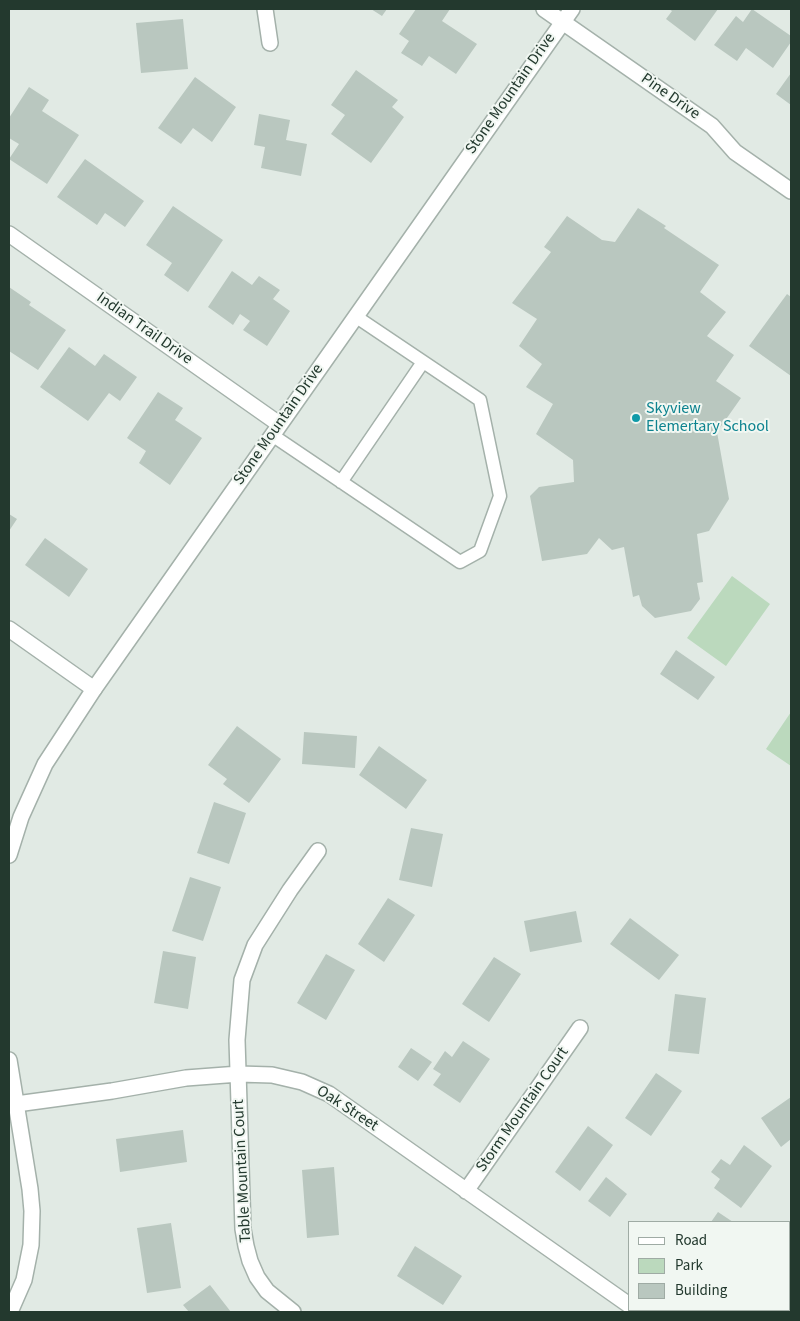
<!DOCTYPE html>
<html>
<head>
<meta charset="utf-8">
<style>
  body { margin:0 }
  #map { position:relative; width:800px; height:1321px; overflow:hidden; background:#e1eae4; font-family:"Source Sans 3",sans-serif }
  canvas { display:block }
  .frame { position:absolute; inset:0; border:10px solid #23392e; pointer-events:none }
  .legend { position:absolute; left:628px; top:1221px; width:162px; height:90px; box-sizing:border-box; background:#f1f7f2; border:1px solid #9faba4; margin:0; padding:6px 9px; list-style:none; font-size:15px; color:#23392e }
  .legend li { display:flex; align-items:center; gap:10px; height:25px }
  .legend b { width:25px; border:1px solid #9faba4 }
</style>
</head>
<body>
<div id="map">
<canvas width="800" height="1321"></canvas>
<div class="frame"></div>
<ul class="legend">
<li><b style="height:6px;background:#fff"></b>Road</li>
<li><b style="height:14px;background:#bbd9bd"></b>Park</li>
<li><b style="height:14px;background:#b9c7bf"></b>Building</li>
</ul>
</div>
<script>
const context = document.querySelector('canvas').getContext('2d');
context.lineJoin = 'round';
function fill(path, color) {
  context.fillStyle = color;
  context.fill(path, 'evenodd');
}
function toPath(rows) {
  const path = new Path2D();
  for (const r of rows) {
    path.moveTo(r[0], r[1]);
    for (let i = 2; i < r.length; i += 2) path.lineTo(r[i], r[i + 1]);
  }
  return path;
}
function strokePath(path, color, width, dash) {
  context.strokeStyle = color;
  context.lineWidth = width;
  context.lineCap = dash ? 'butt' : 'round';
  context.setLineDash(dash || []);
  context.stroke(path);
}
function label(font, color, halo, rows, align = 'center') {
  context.font = font + ' "Source Sans 3",sans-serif';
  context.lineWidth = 4;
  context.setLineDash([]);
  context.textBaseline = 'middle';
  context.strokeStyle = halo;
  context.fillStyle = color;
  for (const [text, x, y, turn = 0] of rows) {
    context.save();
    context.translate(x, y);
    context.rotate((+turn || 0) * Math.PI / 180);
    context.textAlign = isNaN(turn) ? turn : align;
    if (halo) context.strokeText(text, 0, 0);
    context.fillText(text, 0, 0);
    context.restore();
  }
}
const green = toPath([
  [732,576,770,604,726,666,687,638],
  [791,712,791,766,766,749]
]);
const building = toPath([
  [371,9,387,9,382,16],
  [416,9,450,9,442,21,477,44,456,74,429,56,422,66,401,53,409,41,399,34],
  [669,9,718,9,695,41,666,19,672,11],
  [752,9,791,36,791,42,773,68,746,48,737,61,714,45,736,16,743,22],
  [183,19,188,69,141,73,136,23],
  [356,70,398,100,392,107,404,117,371,163,331,134,345,115,331,105],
  [791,73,791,105,776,94],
  [195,77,236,107,212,142,193,128,181,144,158,128],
  [29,87,49,100,42,111,79,135,47,184,9,159,19,144,9,138,9,118],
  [259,114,290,120,286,140,307,144,301,176,261,168,265,147,254,145],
  [85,159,144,201,125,227,105,213,97,225,57,197],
  [173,206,223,240,188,292,164,275,172,263,146,245],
  [638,208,666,226,664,228,719,265,700,292,726,312,707,336,734,355,716,381,741,398,717,432,729,499,709,531,697,534,703,582,697,583,700,599,691,611,655,618,642,606,639,595,633,597,624,547,612,550,599,538,587,554,542,561,530,496,539,487,574,482,573,460,536,434,553,404,526,387,542,364,519,346,537,319,512,303,551,252,544,247,567,216,602,240,615,242],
  [232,271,252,285,259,276,280,290,273,299,290,311,267,346,243,330,250,321,240,314,233,325,208,307],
  [9,287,31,302,29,305,66,330,38,370,9,351],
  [787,294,791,297,791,376,749,346],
  [69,347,95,366,104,354,137,377,120,401,109,393,88,421,40,387],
  [158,392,183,408,175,420,202,438,170,485,139,463,146,451,127,438],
  [9,514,17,519,9,531],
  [45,538,88,569,69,597,25,565],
  [676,650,715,677,698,700,660,674],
  [237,726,281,759,249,803,223,784,227,779,208,765],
  [304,732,357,736,355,768,302,764],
  [379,746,427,780,406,809,359,775],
  [214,802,246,813,229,864,197,853],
  [411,828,443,834,432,887,399,880],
  [190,877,221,887,203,941,172,931],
  [388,898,415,915,384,962,358,944],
  [576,911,582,942,530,952,524,921],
  [630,918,679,955,659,980,610,944],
  [163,951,196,957,188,1009,154,1003],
  [326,954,355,970,326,1020,297,1003],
  [494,957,521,974,489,1022,462,1004],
  [675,994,706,998,699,1054,668,1051],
  [463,1041,490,1059,460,1103,433,1085,441,1074,433,1069,445,1051,452,1057],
  [411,1048,432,1062,418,1081,398,1067],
  [656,1073,682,1091,651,1136,625,1118],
  [791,1097,791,1139,781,1147,761,1118],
  [588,1126,613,1145,580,1191,555,1172],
  [183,1130,187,1162,120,1172,116,1139],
  [744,1145,772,1166,741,1208,714,1188,720,1179,711,1172,721,1159,730,1165],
  [334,1167,339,1235,307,1238,302,1170],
  [606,1177,627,1194,610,1217,588,1201],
  [718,1212,733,1222,711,1222],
  [171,1223,181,1288,147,1293,137,1228],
  [415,1246,462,1276,443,1305,397,1276],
  [210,1285,231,1312,189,1312,183,1305]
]);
const service = toPath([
  [272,435,460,562,480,551,500,496,480,400,355,316],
  [341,482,423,362]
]);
const minor = toPath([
  [265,9,270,43],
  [544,9,712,126,735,152,791,191],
  [9,234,279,424],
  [9,629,94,689],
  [9,1105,112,1091,186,1078,239,1074,272,1075,302,1082,329,1094,629,1305],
  [466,1191,580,1028],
  [789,1280,791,1276],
  [293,1312,267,1291,257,1277,250,1261,246,1246,243,1229,237,1040,242,980,255,945,290,890,318,851],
  [766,1312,768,1310]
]);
const tertiary = toPath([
  [9,855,21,817,45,764,94,689,572,9],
  [9,1060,30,1189,32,1211,31,1245,24,1280,10,1312]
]);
const markers = [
  [636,418,5,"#0f9aa8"]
];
const streetNames = [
  ["Stone Mountain Drive",511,94,-55],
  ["Pine Drive",670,97,35],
  ["Indian Trail Drive",144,329,35],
  ["Stone Mountain Drive",279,425,-55],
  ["Oak Street",347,1109,33],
  ["Storm Mountain Court",523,1110,-55],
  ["Table Mountain Court",243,1171,-93]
];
const cultureNames = [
  ["Skyview",646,409],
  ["Elemertary School",646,427]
];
fill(green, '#bbd9bd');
fill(building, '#b9c7bf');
strokePath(service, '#a4b1aa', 15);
strokePath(minor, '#a4b1aa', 18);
strokePath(tertiary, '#a4b1aa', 18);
strokePath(service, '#fff', 12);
strokePath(minor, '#fff', 15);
strokePath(tertiary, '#fff', 15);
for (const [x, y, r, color] of markers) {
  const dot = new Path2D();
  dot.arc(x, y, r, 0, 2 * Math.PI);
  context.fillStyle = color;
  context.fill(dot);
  strokePath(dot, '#f1f7f2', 2);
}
label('16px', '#23392e', '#f1f7f2', streetNames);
label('16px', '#0d838f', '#f1f7f2', cultureNames, 'left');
</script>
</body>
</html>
